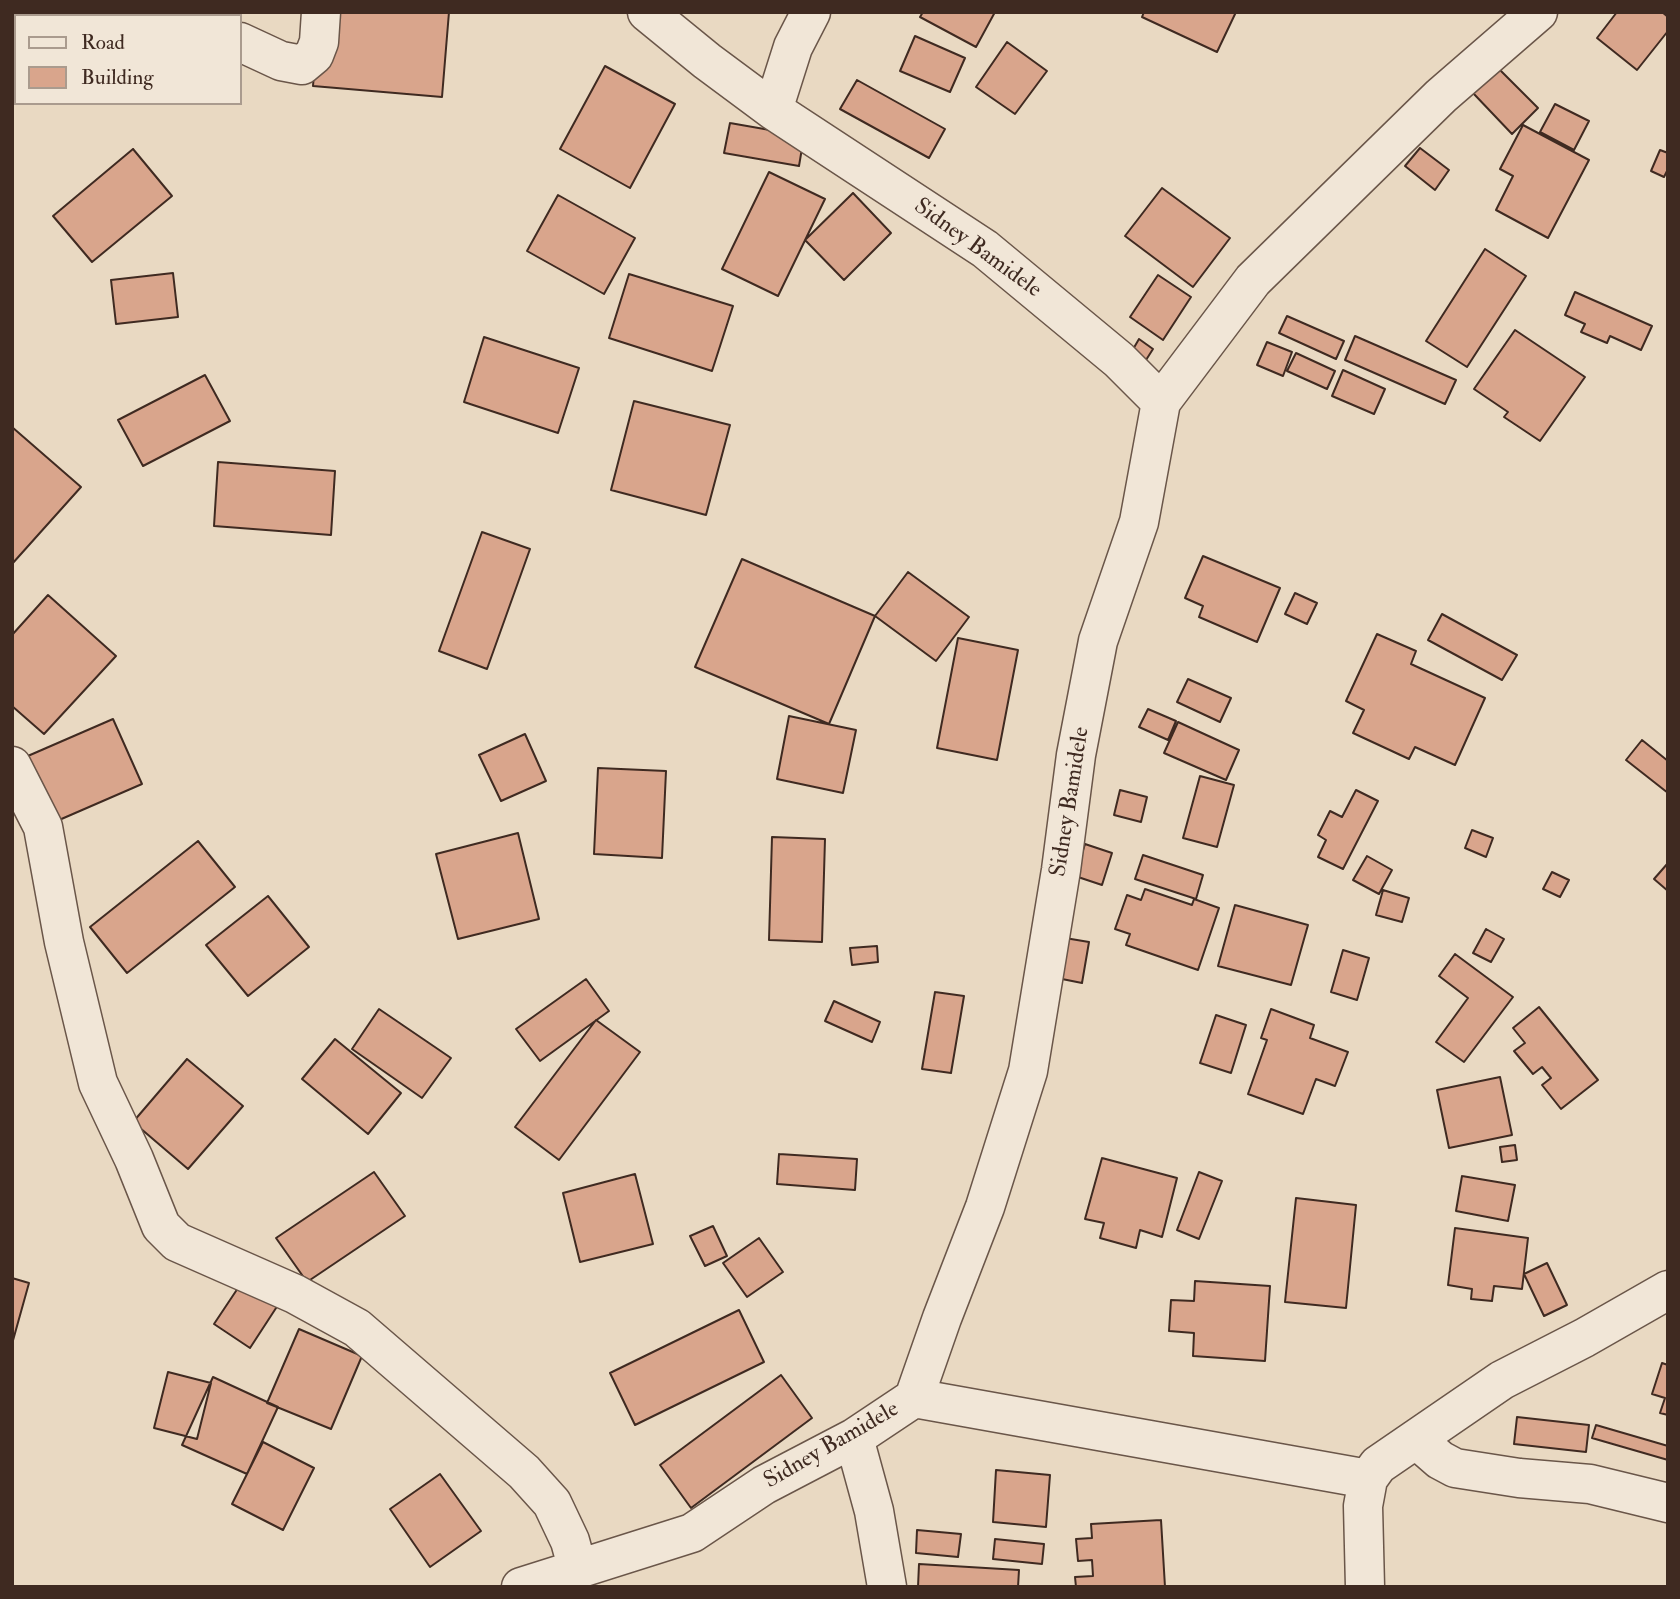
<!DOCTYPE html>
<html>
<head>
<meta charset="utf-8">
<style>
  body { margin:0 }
  #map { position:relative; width:1680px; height:1599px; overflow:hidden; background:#e9d9c2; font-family:"IM FELL Double Pica",serif }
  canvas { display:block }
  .frame { position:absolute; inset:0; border:14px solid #3f2a21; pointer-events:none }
  .legend { position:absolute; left:14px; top:14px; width:228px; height:91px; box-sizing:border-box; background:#f1e6d7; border:2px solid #aa9b8e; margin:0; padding:9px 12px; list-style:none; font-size:21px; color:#3f2a21 }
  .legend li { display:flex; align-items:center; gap:14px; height:35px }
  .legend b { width:35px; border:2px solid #aa9b8e }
</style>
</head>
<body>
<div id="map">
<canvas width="1680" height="1599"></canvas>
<div class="frame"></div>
<ul class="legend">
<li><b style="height:9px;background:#f1e6d7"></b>Road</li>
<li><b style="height:19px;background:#d9a58c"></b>Building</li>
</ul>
</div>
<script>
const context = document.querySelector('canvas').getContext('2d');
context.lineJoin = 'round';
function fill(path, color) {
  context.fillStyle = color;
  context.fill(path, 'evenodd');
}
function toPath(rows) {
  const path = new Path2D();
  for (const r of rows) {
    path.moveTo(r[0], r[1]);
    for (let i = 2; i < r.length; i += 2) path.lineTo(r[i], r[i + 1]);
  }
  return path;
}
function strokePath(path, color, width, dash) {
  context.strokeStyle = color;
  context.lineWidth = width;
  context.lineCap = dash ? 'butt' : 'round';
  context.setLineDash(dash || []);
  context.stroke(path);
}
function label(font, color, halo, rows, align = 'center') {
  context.font = font + ' "IM FELL Double Pica",serif';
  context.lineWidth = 5;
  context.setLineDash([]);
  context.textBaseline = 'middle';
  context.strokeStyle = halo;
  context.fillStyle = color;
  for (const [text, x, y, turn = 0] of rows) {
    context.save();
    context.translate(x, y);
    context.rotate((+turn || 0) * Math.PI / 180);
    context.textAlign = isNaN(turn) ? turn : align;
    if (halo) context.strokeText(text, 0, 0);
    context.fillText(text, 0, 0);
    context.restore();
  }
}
const building = toPath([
  [319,12,449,12,442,97,313,86,319,12],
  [923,12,995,12,976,47,920,17,923,12],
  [1144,12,1236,12,1217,52,1142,17,1144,12],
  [1617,12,1662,12,1668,17,1668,31,1637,70,1597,38,1617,12],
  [915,36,965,58,950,92,900,71,915,36],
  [1007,42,1047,71,1015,114,976,87,1007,42],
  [605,66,675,104,630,188,560,149,605,66],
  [1498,68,1538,108,1512,134,1473,93,1498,68],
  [857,80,945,129,929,158,840,109,857,80],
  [1555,104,1589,121,1574,150,1540,132,1555,104],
  [730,123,804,136,799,166,724,153,730,123],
  [1523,125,1589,160,1548,238,1496,210,1513,176,1500,169,1523,125],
  [1420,148,1449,170,1435,190,1405,166,1420,148],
  [133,149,172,196,92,262,53,216,133,149],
  [1660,150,1668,153,1668,169,1664,177,1651,171,1660,150],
  [769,172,825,199,778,296,722,269,769,172],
  [1162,188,1230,238,1193,287,1125,236,1162,188],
  [853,193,891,233,844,280,805,240,853,193],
  [558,195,635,238,604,294,527,251,558,195],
  [1485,249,1526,276,1467,367,1426,341,1485,249],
  [173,273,178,317,116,324,111,280,173,273],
  [629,274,733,306,712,371,609,338,629,274],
  [1158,275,1191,297,1163,340,1130,317,1158,275],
  [1575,292,1652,326,1641,350,1610,336,1607,343,1581,332,1585,324,1565,315,1575,292],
  [1287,316,1344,341,1336,359,1279,333,1287,316],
  [1515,330,1585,377,1540,441,1504,417,1508,412,1474,389,1515,330],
  [1355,336,1456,380,1445,404,1345,360,1355,336],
  [484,337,579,368,558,433,464,402,484,337],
  [1139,339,1153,349,1146,360,1132,351,1139,339],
  [1267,342,1292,352,1283,376,1257,365,1267,342],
  [1296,353,1335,371,1327,389,1287,371,1296,353],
  [1343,370,1385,389,1374,414,1332,396,1343,370],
  [205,375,230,421,143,466,118,420,205,375],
  [634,401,730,425,706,515,611,490,634,401],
  [12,427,81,487,12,564,12,427],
  [218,462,335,471,331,535,214,526,218,462],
  [482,532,530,549,487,669,439,651,482,532],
  [1203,556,1280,588,1257,642,1199,617,1203,606,1185,598,1203,556],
  [742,559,875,616,829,724,695,667,742,559],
  [908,572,969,617,936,661,875,616,908,572],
  [1295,593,1317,603,1307,624,1285,614,1295,593],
  [48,595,116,656,44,734,12,706,12,635,48,595],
  [1442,614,1517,655,1502,680,1428,640,1442,614],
  [1377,634,1416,651,1411,664,1485,698,1455,765,1415,747,1409,759,1353,733,1364,710,1346,701,1377,634],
  [958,638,1018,650,997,760,937,748,958,638],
  [1188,679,1231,698,1220,722,1177,702,1188,679],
  [1148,709,1176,721,1168,740,1139,727,1148,709],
  [789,716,856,730,843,793,777,779,789,716],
  [113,719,142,784,43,827,14,762,113,719],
  [1178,722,1239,750,1226,780,1164,753,1178,722],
  [525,734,546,781,501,801,479,755,525,734],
  [1642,740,1668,761,1668,793,1626,760,1642,740],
  [598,768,666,771,662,858,594,854,598,768],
  [1200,776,1234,785,1217,847,1183,838,1200,776],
  [1120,790,1147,797,1141,822,1114,815,1120,790],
  [1356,790,1378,801,1343,869,1318,857,1326,840,1318,835,1330,811,1342,817,1356,790],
  [1472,830,1493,838,1486,857,1465,848,1472,830],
  [518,833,539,919,458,939,436,854,518,833],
  [772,837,825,839,822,942,769,940,772,837],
  [198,841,235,887,127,973,90,927,198,841],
  [1085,844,1112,853,1102,885,1075,876,1085,844],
  [1143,855,1203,875,1196,899,1135,879,1143,855],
  [1367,856,1392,870,1379,894,1353,880,1367,856],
  [1668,863,1668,891,1654,879,1668,863],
  [1552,872,1569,880,1560,897,1543,889,1552,872],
  [1145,889,1192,905,1194,899,1219,908,1198,970,1126,945,1130,934,1115,929,1127,895,1141,900,1145,889],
  [1383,890,1409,898,1402,922,1376,915,1383,890],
  [268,896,309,947,248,996,206,945,268,896],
  [1235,905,1308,925,1291,985,1218,966,1235,905],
  [1486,929,1504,939,1491,962,1473,953,1486,929],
  [1059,937,1089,942,1082,983,1052,977,1059,937],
  [877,946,878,962,852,965,850,948,877,946],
  [1343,950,1369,958,1357,1000,1331,992,1343,950],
  [1455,954,1513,997,1464,1062,1436,1042,1468,998,1439,976,1455,954],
  [586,979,609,1011,540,1061,516,1029,586,979],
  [935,992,964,996,951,1073,922,1069,935,992],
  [834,1001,880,1022,872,1042,825,1021,834,1001],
  [1539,1007,1598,1080,1561,1109,1542,1085,1551,1078,1542,1067,1533,1074,1514,1051,1525,1043,1513,1028,1539,1007],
  [379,1009,451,1058,422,1098,352,1049,379,1009],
  [1271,1009,1314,1025,1310,1038,1348,1052,1335,1086,1316,1079,1303,1114,1248,1094,1267,1040,1261,1038,1271,1009],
  [1216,1015,1246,1025,1231,1073,1200,1063,1216,1015],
  [596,1020,640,1052,559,1160,515,1127,596,1020],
  [335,1039,401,1093,368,1134,302,1079,335,1039],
  [187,1059,243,1106,188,1169,133,1122,187,1059],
  [1500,1077,1512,1135,1449,1148,1437,1090,1500,1077],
  [1515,1145,1517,1160,1502,1162,1500,1147,1515,1145],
  [779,1154,857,1159,855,1190,777,1184,779,1154],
  [1102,1158,1177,1178,1162,1237,1140,1230,1136,1248,1100,1238,1104,1223,1085,1219,1102,1158],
  [374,1172,405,1216,307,1282,276,1238,374,1172],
  [1199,1172,1222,1181,1199,1239,1177,1230,1199,1172],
  [635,1174,653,1244,580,1262,563,1193,635,1174],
  [1462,1176,1515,1185,1508,1221,1456,1211,1462,1176],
  [1296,1198,1356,1205,1346,1308,1285,1302,1296,1198],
  [713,1226,727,1256,705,1266,690,1236,713,1226],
  [1455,1228,1528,1238,1522,1289,1494,1286,1492,1301,1471,1299,1472,1289,1448,1285,1455,1228],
  [759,1238,783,1272,747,1297,723,1263,759,1238],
  [1547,1263,1567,1305,1544,1316,1524,1274,1547,1263],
  [12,1278,29,1283,12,1344,12,1278],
  [1195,1281,1270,1286,1265,1361,1193,1356,1194,1333,1169,1331,1171,1300,1194,1301,1195,1281],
  [242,1282,278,1305,250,1348,214,1324,242,1282],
  [739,1310,764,1362,635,1425,610,1373,739,1310],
  [299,1329,362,1356,331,1429,267,1403,299,1329],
  [1662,1363,1668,1365,1668,1415,1660,1413,1665,1398,1652,1394,1662,1363],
  [168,1372,211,1383,197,1439,154,1428,168,1372],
  [781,1375,812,1418,691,1508,660,1465,781,1375],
  [213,1377,278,1407,247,1474,182,1445,213,1377],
  [1517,1417,1589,1425,1586,1452,1514,1444,1517,1417],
  [1596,1425,1668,1446,1668,1460,1592,1438,1596,1425],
  [263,1442,314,1468,283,1530,232,1504,263,1442],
  [996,1470,1050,1475,1046,1527,993,1522,996,1470],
  [440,1474,481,1531,430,1567,390,1509,440,1474],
  [1161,1520,1165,1587,1076,1587,1075,1577,1093,1576,1092,1560,1078,1561,1076,1539,1092,1538,1091,1524,1161,1520],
  [917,1530,961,1534,958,1557,916,1553,917,1530],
  [995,1539,1044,1544,1042,1564,993,1559,995,1539],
  [919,1564,1019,1570,1018,1587,918,1587,919,1564]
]);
const street = toPath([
  [165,12,174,16],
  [240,42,281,61,302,65,314,55,319,42,321,12],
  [773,110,793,47,811,12],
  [1161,402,1253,280,1441,96,1538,12],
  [12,766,43,827,64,942,98,1083,134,1159,161,1226,177,1242,295,1294,357,1328,524,1472,552,1503,570,1541,578,1570],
  [914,1398,1368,1479],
  [854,1438,874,1511,887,1587],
  [1417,1440,1440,1460,1455,1468,1519,1478,1590,1484,1668,1503],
  [521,1587,692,1533,764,1485,854,1438,914,1398,942,1318,985,1207,1028,1071,1061,870,1076,755,1098,641,1139,522,1161,402,1119,360,985,249,773,110,707,61,647,12],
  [1365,1587,1363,1506,1368,1479,1378,1465,1502,1380,1584,1338,1668,1290]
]);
const streetNames = [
  ["Sidney Bamidele",977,249,36],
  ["Sidney Bamidele",1071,802,-81],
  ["Sidney Bamidele",832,1446,-30]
];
fill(building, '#d9a58c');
strokePath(building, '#3f2a21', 2);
strokePath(street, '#6a5649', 41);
strokePath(street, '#f1e6d7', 38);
label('23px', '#3f2a21', '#f1e6d7', streetNames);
</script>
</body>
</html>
